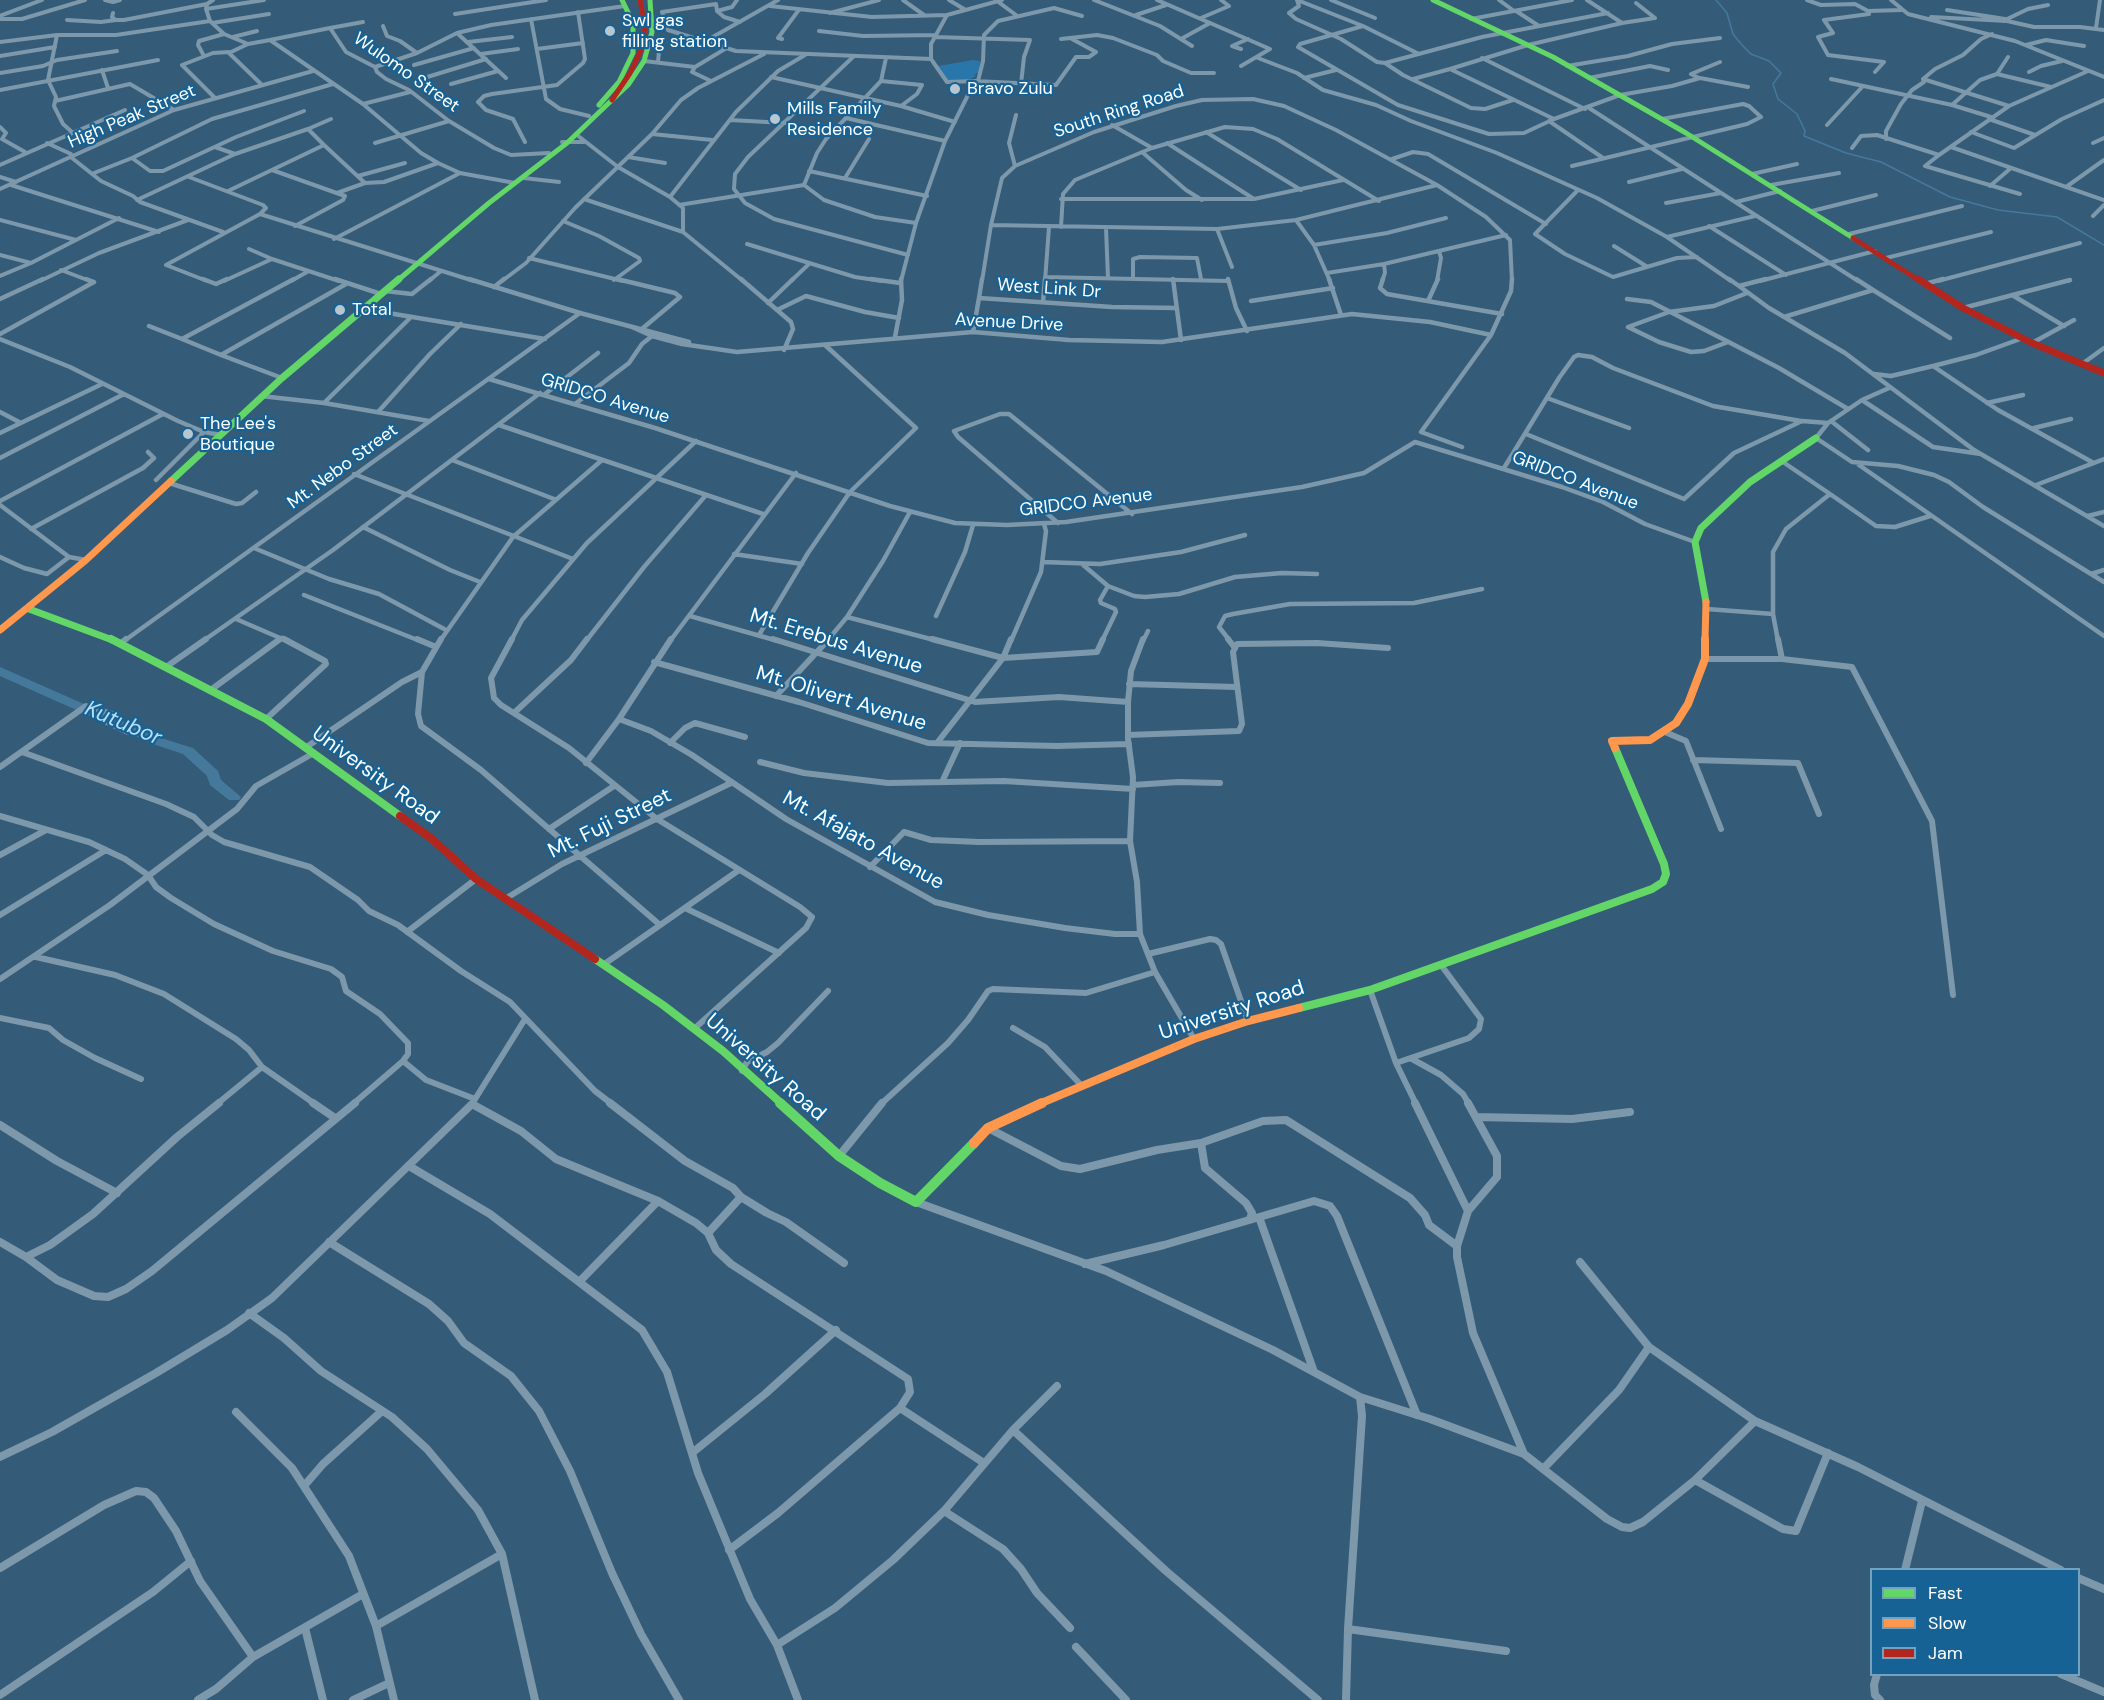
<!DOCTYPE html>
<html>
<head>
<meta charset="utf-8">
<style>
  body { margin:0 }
  #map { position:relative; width:2104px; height:1700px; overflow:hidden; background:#345c78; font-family:"DM Sans",sans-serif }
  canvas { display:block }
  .legend { position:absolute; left:1870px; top:1568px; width:210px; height:108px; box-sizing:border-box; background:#176295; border:2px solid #74a1bf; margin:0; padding:8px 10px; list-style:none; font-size:18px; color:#fff }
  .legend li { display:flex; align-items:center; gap:12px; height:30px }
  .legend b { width:30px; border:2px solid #74a1bf }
</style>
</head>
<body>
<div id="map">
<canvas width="2104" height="1700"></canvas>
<ul class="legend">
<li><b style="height:8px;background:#63d668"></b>Fast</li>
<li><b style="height:8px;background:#ff974d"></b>Slow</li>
<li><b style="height:8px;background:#b3261e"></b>Jam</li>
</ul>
</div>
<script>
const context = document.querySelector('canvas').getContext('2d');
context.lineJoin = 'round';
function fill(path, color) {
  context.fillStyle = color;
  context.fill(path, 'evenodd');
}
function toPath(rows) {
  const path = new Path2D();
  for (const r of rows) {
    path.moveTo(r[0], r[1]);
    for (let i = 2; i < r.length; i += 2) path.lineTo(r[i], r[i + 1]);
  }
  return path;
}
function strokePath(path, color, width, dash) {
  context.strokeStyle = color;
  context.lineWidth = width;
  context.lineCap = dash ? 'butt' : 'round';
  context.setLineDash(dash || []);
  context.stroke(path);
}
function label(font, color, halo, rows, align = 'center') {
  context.font = font + ' "DM Sans",sans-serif';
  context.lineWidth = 4.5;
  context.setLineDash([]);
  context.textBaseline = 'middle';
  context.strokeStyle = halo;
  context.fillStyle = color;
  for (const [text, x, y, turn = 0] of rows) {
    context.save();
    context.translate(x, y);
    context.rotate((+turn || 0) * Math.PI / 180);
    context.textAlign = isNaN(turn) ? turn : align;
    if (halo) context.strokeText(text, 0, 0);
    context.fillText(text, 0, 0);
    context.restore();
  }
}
const green = toPath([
  [973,60,980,61,979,72,974,75,976,76,964,82,947,82,938,66]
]);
const stream = toPath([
  [1716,0,1727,13,1733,34,1742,45,1751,54,1769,61,1781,73,1773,84,1778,99,1797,114,1805,131,1804,136,1846,153,1881,162,1950,197,1998,210,2057,217,2104,245]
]);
const river = toPath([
  [0,667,161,738,193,748,218,771,221,780,241,797,239,800,229,800,210,785,207,776,183,754,153,744,0,676,0,667]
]);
const streetFar3 = toPath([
  [105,0,113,2,120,0],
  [213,0,207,4,206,9,210,21,224,34,248,44,229,53,261,84],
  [903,0,924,15],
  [949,0,964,9],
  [1094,0,1160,26,1192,46],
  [1157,0,1270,49,1241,66],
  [1297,0,1363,26,1300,44,1298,47,1398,105,1489,134,1524,133,1554,119,1620,95,1672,86,1700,78,1748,87],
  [1297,0,1299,6,1289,13,1296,19,1341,39,1377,62,1385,63,1482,37,1608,13],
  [1331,0,1375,18],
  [1499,0,1514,11],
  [1587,0,1622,23],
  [1807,0,1821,5,1855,4,1868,11],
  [1891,0,1908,14,2015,41,2104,77],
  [997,1,1016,15],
  [770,6,872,17,947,15],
  [206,9,264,0],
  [1947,10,2005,19],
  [717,11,732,7,737,0],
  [1516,11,1539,26],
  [113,13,112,17,116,20,124,20,207,4],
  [830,13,879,0],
  [455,14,546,0],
  [1136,15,1166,5],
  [0,16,42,0],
  [1931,17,2007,21,2034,27,2080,27,2104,30],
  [1201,18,1229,6,1221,0],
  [0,19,22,19,85,0],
  [531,19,546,99,560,109,589,116],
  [1471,19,1572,0],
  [67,20,101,22,116,20],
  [2003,21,2028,9,2048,5],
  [740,22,724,17,717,11,716,4,662,12,668,30,736,51,931,59],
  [212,23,269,14],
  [383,26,387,36,400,41,417,53],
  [1363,26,1419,54],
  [330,28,363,22],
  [2096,28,2100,0],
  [819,31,863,36,936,35],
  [57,35,48,80,56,97,54,106,63,124,72,132],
  [233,37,257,31],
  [935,37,1030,40,1024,57,1021,84],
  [782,39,778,38,798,11],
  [1061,39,1097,35,1113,38,1157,55,1163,61,1191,73,1214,73],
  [1181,39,1210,23],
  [270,40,330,28,346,52,375,67,377,72,386,79,409,90,449,121,494,148,511,155,549,153],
  [0,42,57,35,116,35,210,21],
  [468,42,512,37],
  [704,42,778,0],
  [248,44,270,40,363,104,421,153,438,163,460,173,515,183],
  [2026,45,2046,40,2084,46],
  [537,49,583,43],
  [1241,49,1232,46,1248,39],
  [481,54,518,49],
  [0,56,55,47],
  [204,56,198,45,199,41,224,34],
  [854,56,748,157,735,174,734,189,745,203,774,219,908,255],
  [886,58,881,81,826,139,817,153,804,185,824,200,875,217,916,223],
  [1258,58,1297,73,1323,90,1376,105,1411,121,1497,153,1597,198,1667,237],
  [1482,58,1585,109],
  [644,61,695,67,725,49],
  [658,62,659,51],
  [1385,63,1403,75,1471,108,1485,109,1513,100],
  [414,65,474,48],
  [1567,66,1628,56,1672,44,1720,38],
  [375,67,417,53,457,33],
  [695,67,692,72,711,81],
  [102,70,108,88],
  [1875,72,1884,62,1828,55,1818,37,1833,33,1824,20,1869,14,1868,11,1902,10],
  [2029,72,2041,66,2062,61],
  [0,73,43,66,57,60,117,51],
  [1997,74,2051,87],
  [771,77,901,106,955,122],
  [424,78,486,59],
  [506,78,457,33,491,25,625,6],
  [1304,78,1336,70],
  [1589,78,1650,66,1668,70],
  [1699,78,1691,74,1720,62],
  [1413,79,1450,69],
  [1831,79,1952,105,1991,117],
  [1923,79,2009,106],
  [881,81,922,85,917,94,901,106],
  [975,81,1056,85,1076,57,1089,57,1096,52,1072,39],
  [978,81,983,61,984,35,998,21,1054,8,1082,16],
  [451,84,498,71],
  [0,90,158,60],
  [214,97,182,65,213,53,229,52],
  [55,101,130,84,174,110],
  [363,104,410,92],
  [1952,105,1980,80,1997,74,2008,57],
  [1589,108,1858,281],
  [304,111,236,137,163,171,150,171,132,158,212,119,333,84],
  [846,118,945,141],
  [1554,119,1450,69,1528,45,1622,23,1655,18,1636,3],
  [1989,119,2035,135],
  [730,120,785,123],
  [1549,121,1603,158],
  [1112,125,1152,148],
  [1827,125,1863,86],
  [0,127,6,133,2,139,25,152],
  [1206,132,1301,190],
  [1971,132,2014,148,2062,119,2104,100],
  [652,134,712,140],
  [577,135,618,167,670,197,683,208,683,232],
  [1886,139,1886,131,1901,104,1912,90,1924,82,1923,79,1935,69,1963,55,1981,39,1992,34],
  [525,142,513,119,486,110,478,102,484,96,492,94,557,85,583,63,585,59,578,12],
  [562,142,584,142],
  [47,143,71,154,72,158,101,181,133,196,140,202,223,232],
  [375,143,449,121],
  [1167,143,1254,199],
  [2093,143,2104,138],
  [324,145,365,183,337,193],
  [215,147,235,154],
  [1951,147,2104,200],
  [1852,148,1861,136,1877,135,1939,155,2009,106,2088,71],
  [1142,152,1186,190,1202,200],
  [1939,155,1925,166,2020,194],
  [628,157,665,163],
  [1392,159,1413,152,1428,154,1546,224],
  [0,165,125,110],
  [1015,166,1009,143,1016,115],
  [1572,166,1747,124,1761,117,1749,106,1743,104,1662,119],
  [272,170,345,196,343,200,295,226],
  [809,171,927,196],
  [94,173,132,158],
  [1752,174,1797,164],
  [358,176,405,163],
  [0,177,16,182],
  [189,177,263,205,266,208,260,214,474,281],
  [524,178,559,182],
  [845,178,869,139],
  [1629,182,1682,169],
  [365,183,384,182,438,163],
  [11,185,159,232],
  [1771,185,1839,173],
  [1990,186,2011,168],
  [2066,187,2104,160],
  [0,189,174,110,313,71],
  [1578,190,1535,234,1565,254,1613,277,1677,258,1697,257],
  [228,191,324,145,308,129,331,119],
  [670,197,736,112,778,71,805,55],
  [584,199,683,232,743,281],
  [1061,199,1254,199,1343,180],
  [137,200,235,154,308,129],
  [1736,202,1780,191],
  [1666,203,1721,193],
  [679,205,804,185],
  [1812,211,1876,195],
  [2093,216,2104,205],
  [0,220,76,240],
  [1296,220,1314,245,1330,281],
  [563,221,599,236,639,258,640,261,614,280],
  [991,225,1002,178,1015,166,1094,132,1176,106,1202,100,1253,99,1284,106,1336,130,1437,185,1486,217,1510,240,1512,281],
  [1709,226,1786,275],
  [1061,227,1063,194,1075,180,1152,148,1225,127,1253,129,1277,139,1379,201],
  [1106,228,1108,278],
  [1217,229,1232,267],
  [1849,234,1962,206],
  [334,239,460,173],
  [747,244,855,277,882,281],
  [1314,245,1387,233,1446,218],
  [1614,246,1646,266],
  [249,249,272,259],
  [0,255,31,263],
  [529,258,623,281],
  [1886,258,1991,232],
  [61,270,90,281],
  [1327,273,1384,264,1506,235],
  [0,276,31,263,119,218],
  [1045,277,1228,281],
  [1133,278,1133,259,1140,257,1197,258,1201,279],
  [40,281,99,253,188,220],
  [207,281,166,265,260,214],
  [224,281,272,259,339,281],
  [291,281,307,272],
  [429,281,441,271],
  [502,281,526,263,575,208,652,134,681,100,698,88,764,54],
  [791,281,810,263],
  [901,281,916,223,945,141,975,81,947,82,931,59,931,44,947,15,1002,0],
  [982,281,991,225,1217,229,1296,220,1437,185],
  [1045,281,1049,227],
  [1382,281,1385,273,1384,264],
  [1437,281,1441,258,1439,251],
  [1731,281,1667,237,1755,216],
  [1760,281,1875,251],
  [1938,281,2080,243],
  [2068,281,2070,280]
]);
const streetFar2 = toPath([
  [203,279,216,284,227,279],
  [294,279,182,339,221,355,346,284],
  [335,279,381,294],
  [469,279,580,313,689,342],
  [617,279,675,293,680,297,643,328],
  [741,279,791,322,793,329,784,350],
  [871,279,900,283],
  [982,279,979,298,1112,307,1177,308],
  [1173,279,1181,340],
  [1228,279,1236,308,1247,331],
  [1329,279,1341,315],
  [1383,279,1380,288,1387,294,1502,314],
  [1729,279,1739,286],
  [1766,279,1739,286,1769,308,1845,353,1974,450,2104,526],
  [1925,284,1943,279],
  [494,287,504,279],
  [1873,290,1950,338],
  [385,291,412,294,431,279],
  [2012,295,2064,326],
  [0,299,43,279],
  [1627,299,1651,302,1779,368,1848,409],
  [1251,301,1333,288],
  [1428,301,1438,279],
  [1043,302,1045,279],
  [768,303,793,279],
  [1963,308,2070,280],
  [364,309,545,339],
  [777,310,806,296,865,312,899,318],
  [1784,317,1873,290,1856,279],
  [149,326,182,339],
  [632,327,652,336,682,344,737,352,973,332,1069,340,1162,342,1352,314,1430,322,1491,335],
  [973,332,979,298],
  [0,334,94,282,86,279],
  [895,337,902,300,901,279],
  [2023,338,1976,355,1933,366,1998,410,2092,462],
  [0,339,70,367,178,421,204,432,221,435],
  [1728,342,1704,351,1691,352,1659,342,1628,327,1669,312,1714,306,1747,293],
  [2032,343,2074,320],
  [221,355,282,378],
  [2082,364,2104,348],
  [1874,374,1891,376,1933,366],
  [489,379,655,428,890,506,955,523,1007,525,1066,522,1302,487,1364,473,1415,442,1562,487,1603,502,1645,524,1695,542],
  [545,394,598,353],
  [261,396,324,403,429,421],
  [1547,398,1629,428],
  [1862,400,1933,447,1981,454],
  [324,403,411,317],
  [1987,403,2023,395],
  [575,404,629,363,642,344,652,336],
  [0,412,19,422],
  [378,412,430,354,461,324],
  [1831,421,1868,450],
  [1828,423,1816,438,1852,462,1898,466,1934,475,1949,482,1983,507,2091,574,2104,570],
  [499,425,763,514],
  [2034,428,2071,419],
  [0,433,102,384],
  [1526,434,1684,499,1734,453,1802,421,1828,423,1862,400,1889,388],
  [1462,447,1421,432,1491,335,1511,291,1512,279],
  [0,458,124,394],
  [452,460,554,499],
  [1859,465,2104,636],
  [1504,468,1559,378,1574,357,1578,355,1592,357,1613,368,1713,406,1801,421],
  [354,474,573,559],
  [156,480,204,432],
  [169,483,236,504,242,503,256,492],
  [2036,485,2104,459],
  [1830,494,1876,526,1895,527,1930,516],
  [0,501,163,414],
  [0,505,69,557,86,560],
  [2088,516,2104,512],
  [1058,523,958,437,954,431,1000,414,1009,414,1132,514],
  [363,527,450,570,480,582],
  [31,529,143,468,154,458,148,452],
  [254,548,329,579,379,594,446,630],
  [734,554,802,564],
  [0,557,24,568,47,574,69,557],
  [1043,562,1100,564,1181,552,1245,535],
  [1082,564,1108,586,1134,596,1145,597,1179,594,1235,577,1282,573,1317,574],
  [2091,574,2104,582],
  [304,595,420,641],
  [1707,609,1773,614],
  [690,616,778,641],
  [936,616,965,552,973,525],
  [847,617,938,641],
  [236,619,287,641],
  [759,635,808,553,850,492,916,428,825,345],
  [124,641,580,313],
  [203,641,333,550,540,393],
  [278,641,282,638],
  [440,641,513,537,602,460],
  [511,641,522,620,587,543,696,441],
  [586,641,644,567,706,495],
  [670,641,796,473],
  [827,641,847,617,883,561,910,512],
  [1011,641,1041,572,1046,531,1044,524],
  [1102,641,1116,612,1115,609,1101,603,1100,600,1108,586],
  [1143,641,1148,631],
  [1230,641,1219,627,1225,616,1233,614,1290,604,1414,603,1482,589],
  [1778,641,1773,614,1773,552,1786,529,1830,494,1783,462]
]);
const streetFar1 = toPath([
  [417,639,436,647],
  [441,639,422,672,418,714,421,726,481,770,660,925],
  [512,639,491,678,494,698,501,705,569,748,657,819,800,907,812,917,806,928,694,1029],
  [773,639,975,702,1059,697,1128,702],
  [932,639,1003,658,1097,652,1103,639],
  [1143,639,1131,671,1128,702,1128,739,1133,777,1130,841,1137,882,1140,934,1155,972,1194,1039],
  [1228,639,1235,648],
  [1778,639,1782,659],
  [121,643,126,639],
  [1705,659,1782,659,1852,667,1932,821,1953,995],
  [654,662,799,702,928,743,1057,746,1129,744],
  [166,667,206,639],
  [1129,684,1237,687],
  [212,689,280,639],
  [776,696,829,639],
  [514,713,571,660,587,639],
  [266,719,326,664,325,661,284,639],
  [619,719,651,731,692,755,786,819,935,902,988,915,1065,928,1115,934,1140,934],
  [1665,732,1686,741,1721,829],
  [1128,735,1239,731,1242,724,1233,652,1237,644,1317,643,1388,648],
  [670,743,685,728,695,723,745,737],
  [937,743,1003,658,1011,639],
  [305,748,402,682,422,672],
  [22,752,166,804,194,817,212,835,224,842,310,867,358,900,369,911,398,925,461,971,510,1002,595,1091,612,1104],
  [1693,760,1798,763,1819,814],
  [760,762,804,773,888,783,1004,781,1133,789],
  [586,763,619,719,671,639],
  [0,767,86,706,112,714,107,722,128,732],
  [942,782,960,743],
  [1133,785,1178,782,1220,783],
  [0,816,89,842,125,859,148,875,156,887,171,898,214,924,273,951,331,969,342,977,346,991,380,1014,408,1043,408,1054,403,1061,353,1104],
  [549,829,614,786],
  [0,855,46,830],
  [870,867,904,832,931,840,979,842,1130,841],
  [505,899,562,864,731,783],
  [685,908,779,953],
  [0,915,106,850],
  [407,932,476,879],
  [1148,954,1210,939,1216,940,1221,944,1248,1021],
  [36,957,115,975,164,994,236,1039,249,1050,262,1067,315,1104],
  [603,965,739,870],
  [0,979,110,905,237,809,256,786,312,754],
  [1370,990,1396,1063,1416,1104],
  [0,1018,49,1028,63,1040,95,1058,141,1079],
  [1013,1028,1045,1047,1081,1085],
  [1412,1059,1441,1075,1463,1094,1469,1104],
  [403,1061,426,1080,475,1099],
  [1396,1063,1469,1038,1479,1029,1481,1019,1441,965],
  [742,1071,747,1062,767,1052,778,1043,828,991],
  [217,1104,262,1067],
  [472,1104,525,1019],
  [881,1104,948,1043,968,1020,988,991,993,989,1086,993,1155,972]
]);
const street = toPath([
  [313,1103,335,1118],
  [610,1103,685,1161,733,1188,741,1197,767,1213,786,1222,844,1263],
  [1415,1103,1468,1211],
  [1477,1117,1572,1119,1630,1112],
  [0,1125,57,1161,117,1193],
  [988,1128,1061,1166,1080,1169,1157,1150,1201,1143,1263,1121,1286,1120,1410,1198,1425,1215,1429,1225,1457,1246],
  [1201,1143,1205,1168,1246,1203,1252,1213,1250,1219],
  [839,1156,882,1103],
  [409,1166,490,1214,642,1330,667,1372,698,1473,750,1599,777,1645,798,1700],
  [916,1202,1106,1271,1273,1350,1360,1397,1362,1416,1348,1629,1346,1700],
  [1259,1217,1313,1369],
  [708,1233,741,1197],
  [0,1242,26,1257,57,1280,94,1296,108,1297,126,1289,152,1271,355,1103],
  [329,1242,429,1304,448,1321,464,1343,511,1376,539,1411,570,1471,612,1573,641,1634,679,1700],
  [26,1257,50,1245,93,1214,177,1137,219,1103],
  [1085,1264,1164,1245,1314,1201,1330,1206,1337,1216,1417,1415],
  [579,1282,658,1201],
  [249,1313,284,1338,321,1371,392,1417,427,1449,478,1510,502,1554,535,1700],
  [1360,1397,1430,1419,1524,1454,1473,1333,1457,1257,1457,1246,1468,1211,1497,1177,1497,1156,1468,1103],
  [900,1408,984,1463],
  [236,1412,292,1468,349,1556,376,1626,394,1700],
  [1755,1421,1858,1467,2061,1570],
  [1013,1430,1166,1571,1318,1700],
  [692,1453,765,1394,836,1330],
  [1524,1454,1607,1519,1622,1527,1630,1528,1643,1522,1695,1480,1755,1421,1649,1347,1580,1262],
  [0,1457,52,1432,156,1373,227,1330,272,1298,472,1104,521,1131,556,1159,658,1201,696,1223,708,1233,716,1250,731,1264,908,1379,910,1392,900,1408,778,1513,729,1550],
  [1543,1469,1619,1390,1649,1347],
  [1695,1480,1783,1529,1796,1531,1828,1453],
  [304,1486,323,1464,382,1411],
  [944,1511,1003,1549,1021,1569,1037,1593,1070,1628],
  [0,1568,104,1505,136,1491,146,1492,154,1498,176,1531,200,1581,253,1657],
  [1905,1570,1922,1501],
  [2078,1578,2104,1589],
  [376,1626,502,1554],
  [305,1628,323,1700],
  [1348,1629,1506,1651],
  [777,1645,835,1608,893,1560,944,1511,1013,1430,1057,1386],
  [1076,1647,1126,1700],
  [1877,1674,1874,1685,1875,1695,1880,1700],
  [2061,1674,2104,1692],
  [0,1695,153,1592,191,1561],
  [198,1700,216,1689,253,1657,363,1594],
  [353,1700,389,1683]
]);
const fastFar3 = toPath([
  [622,0,633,23,633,53],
  [1433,0,1553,57,1686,133,1853,238],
  [612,100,628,85,644,61,652,32,650,0],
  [599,105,619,82,633,53],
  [397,281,489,203,567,143,612,100]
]);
const fastFar2 = toPath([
  [171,481,282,378,399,279],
  [1706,602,1695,542,1701,528,1750,482,1816,438],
  [29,609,115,641]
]);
const fastFar1 = toPath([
  [111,639,266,719,400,816],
  [595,959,663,1005,723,1051,782,1104],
  [1299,1008,1370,990,1652,889,1663,882,1666,874,1664,864,1615,748]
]);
const fast = toPath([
  [780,1103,839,1156,880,1183,916,1202,974,1143]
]);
const slowFar2 = toPath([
  [0,630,86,560,171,481],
  [1705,641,1706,602]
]);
const slowFar1 = toPath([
  [1615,748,1612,741,1650,740,1676,723,1688,704,1705,659,1705,639],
  [1039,1104,1194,1039,1248,1021,1299,1008]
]);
const slow = toPath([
  [974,1143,988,1128,1042,1103]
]);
const jamFar2 = toPath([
  [612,100,630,73,642,48,645,26,640,0],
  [1853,238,1920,281]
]);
const jamFar1 = toPath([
  [1918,279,1963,308,2032,343,2104,373]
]);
const jam = toPath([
  [400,816,432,839,476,879,595,959]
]);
const markers = [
  [610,31,6,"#b8c6d0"],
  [955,89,6,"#b8c6d0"],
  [775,119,6,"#b8c6d0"],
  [340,310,6,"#b8c6d0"],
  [188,434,6,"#b8c6d0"]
];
const farPoinames = [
  ["Swl gas",622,21],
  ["filling station",622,42],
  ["Bravo Zulu",967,89],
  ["Mills Family",787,109],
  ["Residence",787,130],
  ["Total",352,310],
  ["The Lee's",200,424],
  ["Boutique",200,445]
];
const farStreetnames = [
  ["Wulomo Street",406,73,35],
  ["South Ring Road",1119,112,-18],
  ["High Peak Street",132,117,-23],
  ["West Link Dr",1049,289,4],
  ["Avenue Drive",1009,323,3],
  ["GRIDCO Avenue",605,399,17],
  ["Mt. Nebo Street",343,467,-36],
  ["GRIDCO Avenue",1575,481,21],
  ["GRIDCO Avenue",1086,503,-7]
];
const streetNames = [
  ["Mt. Erebus Avenue",836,642,17],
  ["Mt. Olivert Avenue",841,699,17],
  ["University Road",375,776,36],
  ["Mt. Fuji Street",610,824,-26],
  ["Mt. Afajato Avenue",863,841,29],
  ["University Road",1232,1011,-18],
  ["University Road",765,1068,41]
];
const waterNames = [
  ["Kutubor",123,724,23]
];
fill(green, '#2977aa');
strokePath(stream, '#45799b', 1.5);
fill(river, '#45799b');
strokePath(streetFar3, '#7d98ab', 4);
strokePath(streetFar2, '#7d98ab', 4.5);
strokePath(streetFar1, '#7d98ab', 6);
strokePath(street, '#7d98ab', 8);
strokePath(fastFar3, '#63d668', 5);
strokePath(fastFar2, '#63d668', 7);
strokePath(fastFar1, '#63d668', 8);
strokePath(fast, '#63d668', 10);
strokePath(slowFar2, '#ff974d', 7);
strokePath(slowFar1, '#ff974d', 8);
strokePath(slow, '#ff974d', 10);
strokePath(jamFar2, '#b3261e', 5);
strokePath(jamFar1, '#b3261e', 7);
strokePath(jam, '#b3261e', 8);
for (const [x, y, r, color] of markers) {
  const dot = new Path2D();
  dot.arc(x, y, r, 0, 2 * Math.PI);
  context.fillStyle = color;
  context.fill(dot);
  strokePath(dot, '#176295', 2);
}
label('18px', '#fff', '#176295', farPoinames, 'left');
label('18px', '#fff', '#176295', farStreetnames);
label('21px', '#fff', '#176295', streetNames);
label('italic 22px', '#b5def7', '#176295', waterNames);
</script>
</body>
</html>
